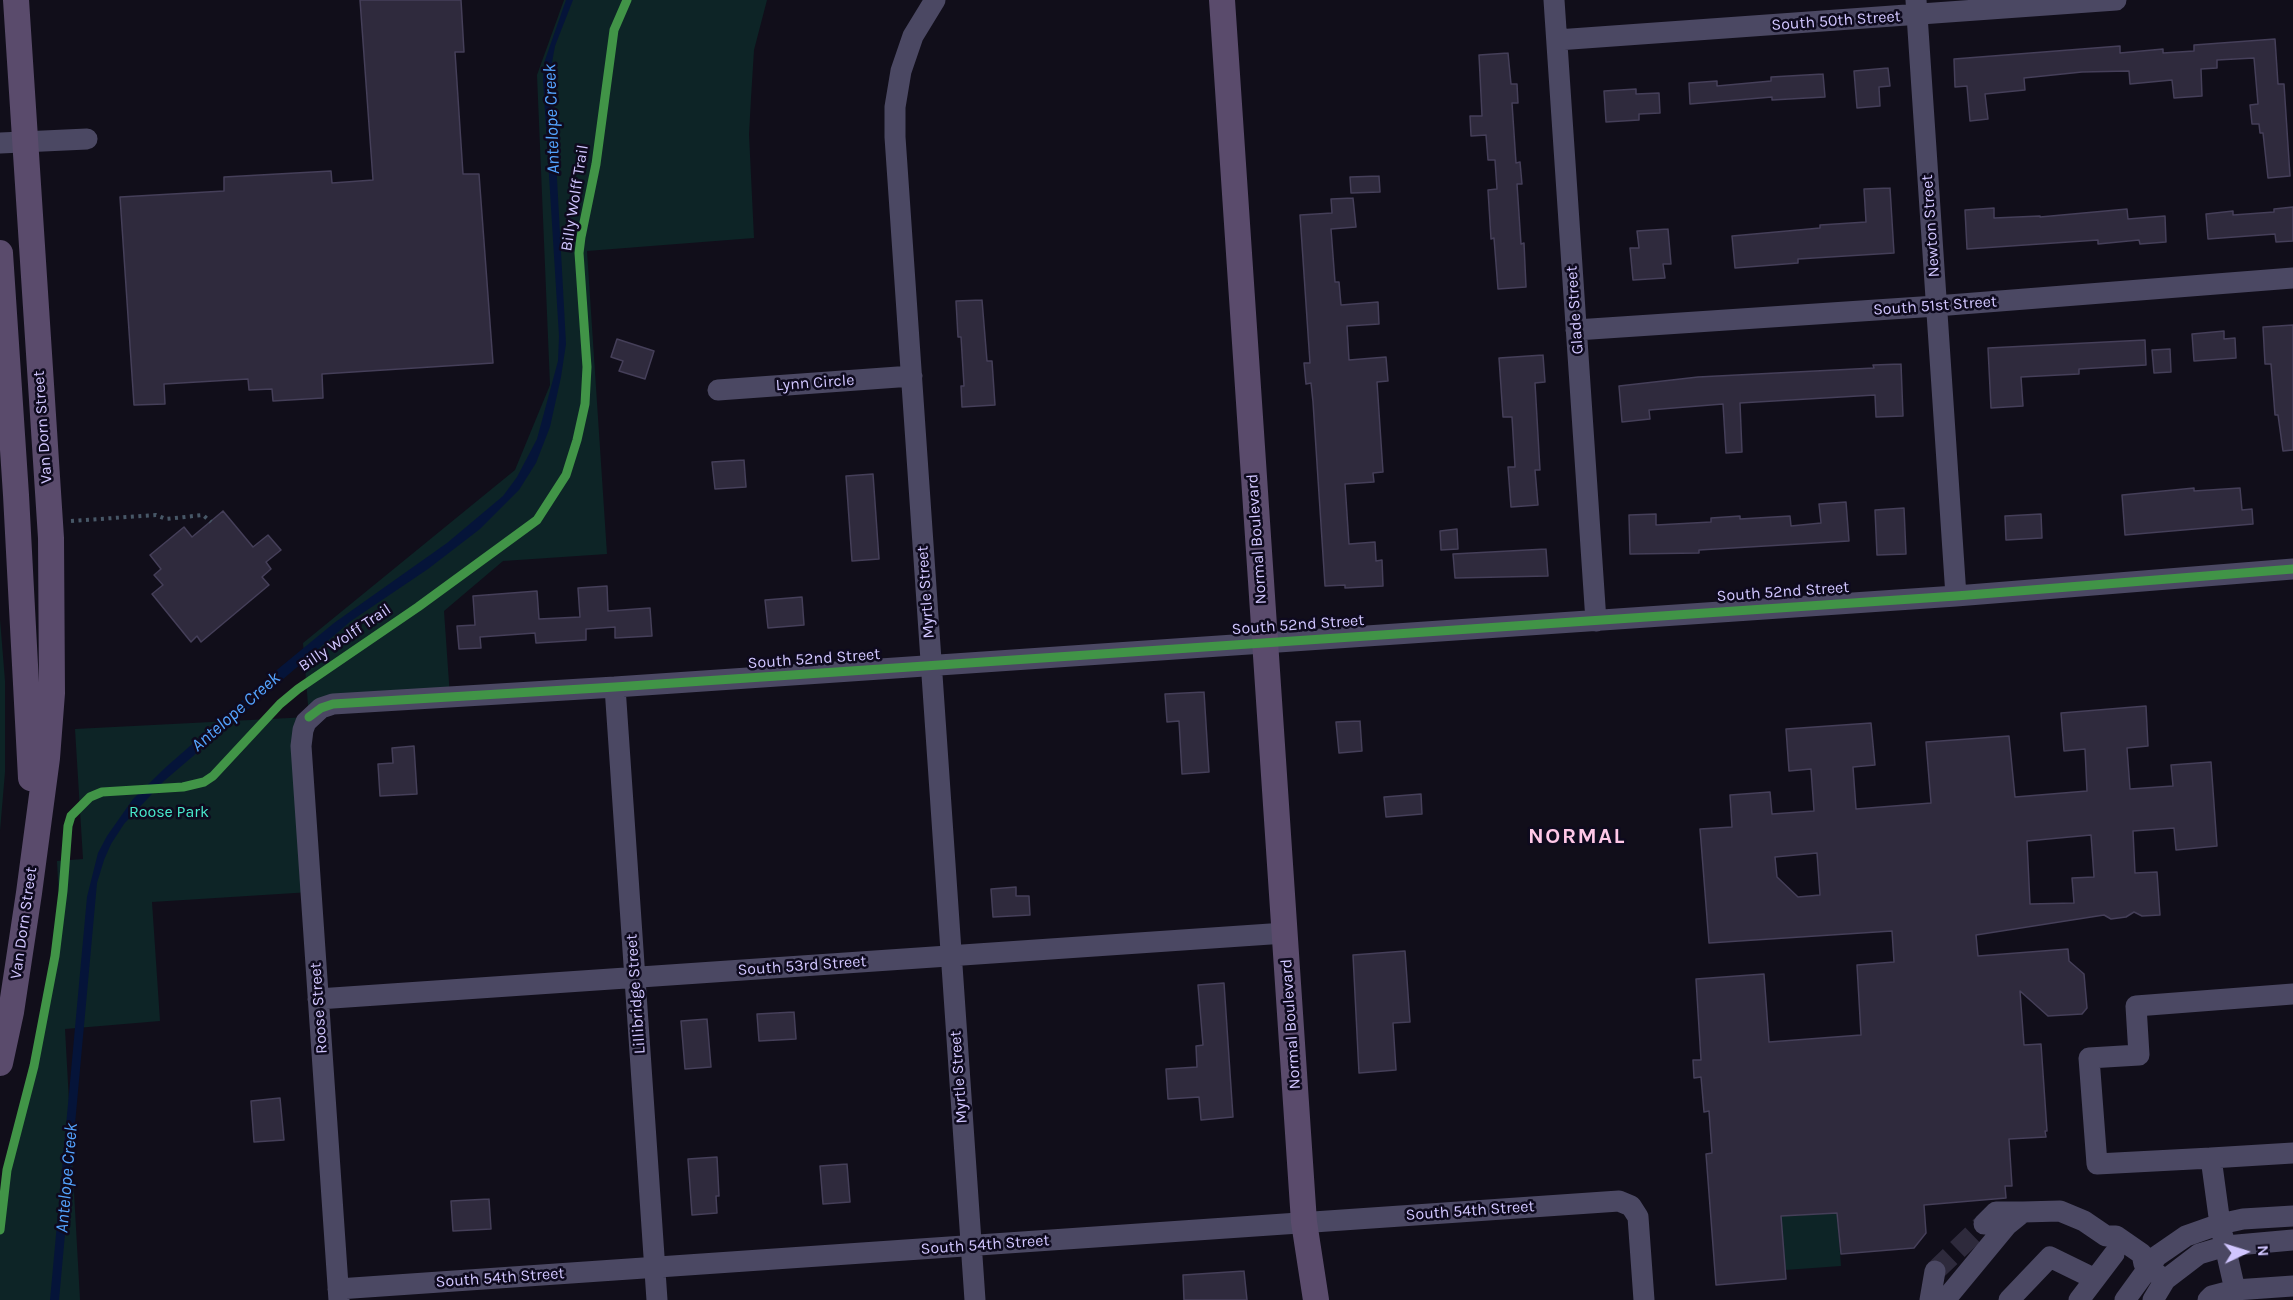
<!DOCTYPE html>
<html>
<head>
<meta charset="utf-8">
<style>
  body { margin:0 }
  #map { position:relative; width:2293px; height:1300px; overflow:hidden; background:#110e1a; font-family:Karla,sans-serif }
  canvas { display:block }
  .north { position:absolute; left:2215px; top:1222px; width:60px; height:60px; -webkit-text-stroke:4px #0e0a1e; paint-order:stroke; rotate:86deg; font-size:16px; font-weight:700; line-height:24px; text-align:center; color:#d1c6ff }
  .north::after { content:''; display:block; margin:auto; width:21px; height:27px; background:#d1c6ff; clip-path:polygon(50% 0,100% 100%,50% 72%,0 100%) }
</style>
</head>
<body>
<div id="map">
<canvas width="2293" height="1300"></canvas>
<div class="north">N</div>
</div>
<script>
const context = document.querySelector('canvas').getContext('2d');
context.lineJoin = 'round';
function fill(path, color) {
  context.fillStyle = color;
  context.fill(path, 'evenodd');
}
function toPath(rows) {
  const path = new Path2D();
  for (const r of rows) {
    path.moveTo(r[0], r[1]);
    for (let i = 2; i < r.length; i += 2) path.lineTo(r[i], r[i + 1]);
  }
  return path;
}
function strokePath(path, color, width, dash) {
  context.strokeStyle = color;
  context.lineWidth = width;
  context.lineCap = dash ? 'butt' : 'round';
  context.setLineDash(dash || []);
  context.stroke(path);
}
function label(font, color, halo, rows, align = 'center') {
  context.font = font + ' Karla,sans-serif';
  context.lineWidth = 5;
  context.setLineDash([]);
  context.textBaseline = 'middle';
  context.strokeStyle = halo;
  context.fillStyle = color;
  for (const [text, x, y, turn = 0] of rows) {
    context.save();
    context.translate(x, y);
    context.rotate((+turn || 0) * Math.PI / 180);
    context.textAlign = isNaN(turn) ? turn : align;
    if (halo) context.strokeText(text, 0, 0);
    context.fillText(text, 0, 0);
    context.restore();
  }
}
const green = toPath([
  [564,0,767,0,754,50,751,98,749,134,754,238,587,251,607,554,503,561,444,611,450,697,309,717,311,892,152,902,160,1021,65,1029,80,1300,0,1300,0,1198,11,1165,30,1093,61,937,57,861,83,859,75,729,309,717,303,643,515,470,550,385,537,75],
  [0,619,5,681,5,772,0,831],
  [1837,1213,1841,1266,1785,1270,1781,1216]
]);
const water = toPath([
  [566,0,573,0,555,46,551,68,566,344,561,377,550,427,536,463,519,490,480,529,428,569,351,621,164,781,124,824,111,844,104,860,97,883,59,1300,50,1300,87,897,98,853,107,836,133,799,166,767,278,669,334,623,447,543,503,496,517,477,537,439,558,361,559,336,543,79,544,63]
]);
const building = toPath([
  [360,0,461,0,464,52,455,52,463,174,479,174,493,363,322,374,323,398,273,401,272,389,249,390,248,379,164,384,165,404,134,405,120,197,224,191,224,177,331,171,332,183,373,180,360,0],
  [2275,39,2278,84,2284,84,2290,176,2268,178,2263,133,2260,133,2259,124,2252,124,2250,105,2258,104,2254,58,2217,60,2217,68,2201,69,2202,96,2174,98,2172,80,2130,84,2129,71,2082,72,2024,78,2025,90,1985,94,1988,119,1970,121,1967,86,1955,87,1954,59,2120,46,2120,53,2163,49,2163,53,2194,51,2194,45,2275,39],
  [1508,53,1511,84,1517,84,1518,103,1512,103,1516,163,1520,162,1522,184,1517,184,1521,244,1524,243,1526,287,1498,289,1494,238,1491,239,1488,190,1497,189,1495,160,1488,160,1486,135,1471,136,1470,116,1482,116,1479,55,1508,53],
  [1888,68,1890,86,1879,87,1880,106,1857,108,1854,71,1888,68],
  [1823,74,1825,97,1772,100,1772,97,1690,104,1689,83,1717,81,1717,86,1771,81,1771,77,1823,74],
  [1636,89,1636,94,1659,93,1660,113,1639,114,1639,120,1606,122,1604,91,1636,89],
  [1379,176,1380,192,1351,193,1350,177,1379,176],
  [1890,188,1894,253,1798,259,1798,263,1735,268,1732,236,1820,228,1820,225,1866,222,1864,189,1890,188],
  [1353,198,1356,227,1331,229,1335,282,1339,282,1341,305,1378,302,1379,324,1347,326,1349,360,1386,357,1388,381,1377,382,1383,472,1373,473,1374,482,1345,484,1349,544,1375,542,1376,561,1382,560,1383,586,1345,588,1345,585,1325,586,1313,402,1311,383,1306,384,1304,363,1310,363,1300,215,1332,213,1331,199,1353,198],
  [2293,207,2293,241,2276,242,2275,234,2208,239,2206,214,2233,211,2233,215,2274,212,2274,209,2293,207],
  [1994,208,1994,218,2040,216,2040,217,2127,209,2128,219,2165,216,2166,242,2140,244,2139,240,2098,244,2098,240,1967,249,1965,210,1994,208],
  [1668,229,1671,264,1663,264,1665,278,1633,280,1630,248,1639,248,1637,231,1668,229],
  [982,300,987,361,992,361,995,405,962,407,961,386,964,386,961,337,958,337,956,301,982,300],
  [2293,325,2293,450,2283,451,2278,415,2275,415,2271,364,2265,364,2263,327,2293,325],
  [2224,331,2224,339,2235,338,2236,358,2194,361,2192,334,2224,331],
  [617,339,654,351,645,379,619,371,623,361,611,357,617,339],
  [2145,340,2146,365,2079,369,2079,374,2021,377,2023,406,1991,408,1988,348,2145,340],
  [2170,349,2171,372,2154,373,2152,350,2170,349],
  [1543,355,1545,382,1535,383,1540,470,1535,470,1538,505,1511,507,1508,467,1515,467,1512,417,1503,417,1499,358,1543,355],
  [1901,364,1903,416,1876,417,1875,395,1740,403,1742,452,1726,453,1723,404,1649,410,1650,419,1622,422,1619,386,1698,377,1874,368,1873,365,1901,364],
  [744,460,746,487,715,489,712,462,744,460],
  [873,474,879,559,852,561,846,476,873,474],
  [2194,488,2194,491,2240,488,2242,510,2252,509,2253,524,2125,535,2122,495,2194,488],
  [1846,502,1849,541,1699,550,1699,553,1630,554,1629,515,1656,514,1656,525,1711,522,1711,518,1740,516,1740,519,1790,516,1791,526,1821,523,1819,504,1846,502],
  [1904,508,1906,554,1877,555,1875,510,1904,508],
  [223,511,253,547,268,535,281,550,266,562,271,569,262,577,269,585,201,642,197,636,191,642,152,594,163,585,154,575,161,569,150,555,184,527,192,537,223,511],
  [2041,514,2042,538,2006,540,2005,516,2041,514],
  [1457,529,1458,549,1441,550,1440,531,1457,529],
  [1546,549,1548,576,1455,578,1453,554,1546,549],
  [607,586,608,611,650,608,652,636,615,638,615,627,586,629,586,640,536,643,535,633,480,637,481,648,459,649,457,626,475,625,473,596,537,591,539,619,580,617,578,588,607,586],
  [802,597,804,625,768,628,765,600,802,597],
  [1204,692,1209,772,1182,774,1179,721,1167,722,1165,694,1204,692],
  [2146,706,2148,746,2127,748,2130,789,2173,786,2171,765,2211,762,2217,846,2176,850,2174,828,2133,831,2135,873,2157,872,2160,915,2142,916,2134,912,2126,917,2111,919,2104,915,1976,935,1978,956,2068,949,2069,961,2084,974,2087,1008,2082,1014,2048,1016,2020,991,2024,1045,2041,1044,2047,1131,2045,1131,2046,1137,2009,1139,2012,1186,2005,1186,2006,1198,1924,1205,1926,1233,1914,1248,1841,1254,1837,1213,1781,1216,1786,1279,1716,1285,1706,1154,1712,1153,1709,1111,1704,1112,1701,1077,1694,1078,1693,1060,1701,1060,1696,979,1764,974,1769,1042,1861,1035,1857,965,1894,962,1892,931,1709,943,1700,829,1732,827,1730,795,1770,792,1772,814,1814,811,1811,769,1789,771,1786,729,1871,723,1875,765,1853,767,1856,809,1931,803,1926,742,1968,739,2009,736,2015,797,2087,791,2085,749,2064,751,2061,713,2146,706],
  [2091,835,2094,877,2072,878,2074,903,2030,904,2027,841,2091,835],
  [1817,853,1820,895,1798,897,1777,877,1775,857,1817,853],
  [1360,721,1362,751,1339,753,1336,722,1360,721],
  [414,746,417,794,380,796,378,764,393,763,392,748,414,746],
  [1421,794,1422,814,1386,817,1384,797,1421,794],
  [1016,887,1016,896,1029,896,1030,915,993,917,991,889,1016,887],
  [1405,951,1410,1022,1393,1023,1396,1070,1359,1073,1353,955,1405,951],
  [1224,983,1233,1117,1201,1120,1199,1097,1168,1099,1166,1069,1197,1067,1196,1046,1203,1045,1198,985,1224,983],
  [794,1012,796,1039,759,1041,757,1014,794,1012],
  [707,1019,711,1067,685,1069,681,1021,707,1019],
  [280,1098,284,1140,254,1142,251,1101,280,1098],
  [717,1157,719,1196,716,1196,717,1213,692,1215,688,1159,717,1157],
  [847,1164,850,1202,823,1204,820,1166,847,1164],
  [489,1199,491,1229,453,1231,451,1201,489,1199],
  [1244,1271,1247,1300,1184,1300,1183,1275,1244,1271]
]);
const minorTunnel = toPath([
  [1935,1271,1984,1224]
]);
const path = toPath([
  [71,521,156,515,166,519,203,515,211,522]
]);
const minor = toPath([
  [935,0,913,36,901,71,895,107,895,137,975,1300],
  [1554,0,1596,621],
  [1916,0,1956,596],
  [1557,40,2116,0],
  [0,143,87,139],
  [1576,330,1936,306,2293,278],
  [718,390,912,376],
  [615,687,657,1300],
  [318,999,1285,933],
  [2211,1158,2097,1164,2089,1058,2139,1055,2136,1006,2293,994],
  [1984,1224,1996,1212,2023,1212],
  [338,1289,1619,1201,1631,1206,1638,1217,1644,1300],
  [2235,1290,2220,1224,2211,1158,2293,1153],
  [339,1300,301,746,303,730,306,722,321,708,333,704,615,687,1956,596,2293,569],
  [1930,1300,1935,1271],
  [1945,1300,2007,1225,2023,1212,2060,1211,2084,1221,2106,1236,2116,1236,2142,1254,2144,1264,2165,1280],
  [2009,1300,2050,1257,2095,1279],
  [2079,1300,2114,1254],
  [2125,1300,2157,1256,2186,1236,2220,1224,2243,1219,2293,1216],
  [2153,1300,2165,1280,2199,1254,2226,1246,2293,1240],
  [2208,1300,2212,1296,2235,1290,2293,1286]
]);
const major = toPath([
  [1222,0,1304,1222,1316,1300],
  [0,253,16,495,31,778],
  [0,1063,11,1012,29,893,47,758,52,693,51,538,16,0]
]);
const cycleway = toPath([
  [309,717,321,708,333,704,615,687,1956,596,2293,569],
  [0,1230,7,1170,34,1066,55,956,63,891,68,826,71,816,90,797,102,792,183,787,204,782,213,776,280,704,298,689,418,607,537,520,566,475,577,440,585,404,587,367,579,253,581,237,596,164,614,30,627,0]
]);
const streetNames = [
  ["South 50th Street",1836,21,-4],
  ["Billy Wolff Trail",575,198,-81],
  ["Newton Street",1931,226,-94],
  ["South 51st Street",1935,306,-4],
  ["Glade Street",1575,310,-94],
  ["Lynn Circle",815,383,-4],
  ["Van Dorn Street",43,427,-94],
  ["Normal Boulevard",1257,539,-94],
  ["Myrtle Street",926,592,-94],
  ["South 52nd Street",1783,592,-4],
  ["South 52nd Street",1298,625,-4],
  ["Billy Wolff Trail",345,638,-34],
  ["South 52nd Street",814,659,-4],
  ["Van Dorn Street",24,923,-82],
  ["South 53rd Street",802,966,-4],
  ["Lillibridge Street",636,994,-94],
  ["Roose Street",319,1008,-94],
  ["Normal Boulevard",1291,1024,-94],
  ["Myrtle Street",959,1077,-94],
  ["South 54th Street",1470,1211,-4],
  ["South 54th Street",985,1245,-4],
  ["South 54th Street",500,1278,-4]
];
const parkNames = [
  ["Roose Park",169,812]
];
const waterNames = [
  ["Antelope Creek",552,119,-92],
  ["Antelope Creek",236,712,-41],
  ["Antelope Creek",67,1178,-85]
];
const districtNames = [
  ["NORMAL",1577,837]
];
fill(green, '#0d2426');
fill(water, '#051439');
fill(building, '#2f2a3d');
strokePath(building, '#453f59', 1.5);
strokePath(minorTunnel, '#2e2a3c', 21, [21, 10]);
strokePath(path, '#475767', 4, [3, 4.5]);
strokePath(minor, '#4b4863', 21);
strokePath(major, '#5a4b6c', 26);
strokePath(cycleway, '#419447', 9);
label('16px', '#d1c6ff', '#0e0a1e', streetNames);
label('16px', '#48eacc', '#0e0a1e', parkNames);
label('italic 18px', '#54a4ff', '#0e0a1e', waterNames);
context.letterSpacing = '1.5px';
label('bold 22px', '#ffc8e7', '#0e0a1e', districtNames);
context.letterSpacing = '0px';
</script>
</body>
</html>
